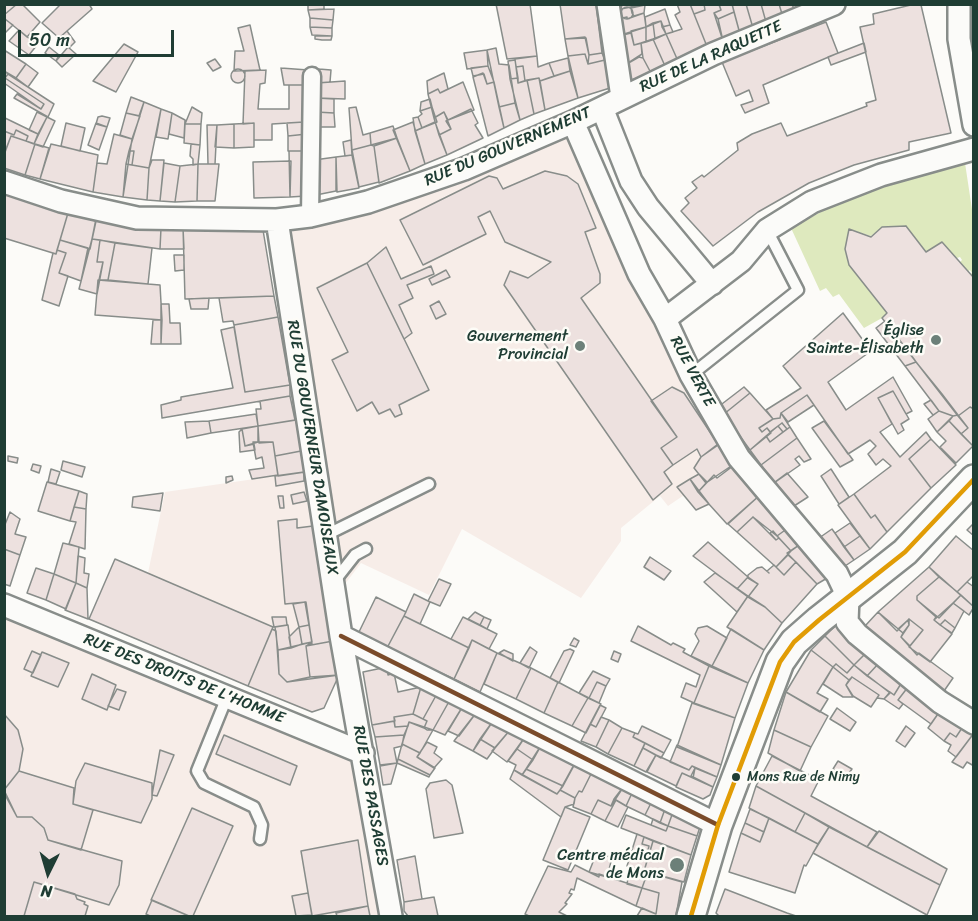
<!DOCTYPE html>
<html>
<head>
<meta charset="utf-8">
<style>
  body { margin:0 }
  #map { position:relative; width:978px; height:921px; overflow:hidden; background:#fcfbf8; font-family:Sriracha,sans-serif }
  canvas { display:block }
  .frame { position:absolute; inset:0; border:6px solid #1f3d34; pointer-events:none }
  .north { position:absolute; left:18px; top:843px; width:60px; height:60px; -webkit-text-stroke:4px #fdfcf7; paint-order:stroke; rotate:185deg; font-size:16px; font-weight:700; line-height:24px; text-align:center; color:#1f3d34 }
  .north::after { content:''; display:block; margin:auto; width:21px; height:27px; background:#1f3d34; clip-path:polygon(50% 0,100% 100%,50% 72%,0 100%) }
  .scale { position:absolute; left:18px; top:30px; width:156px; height:27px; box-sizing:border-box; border:3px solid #1f3d34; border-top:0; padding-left:8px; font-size:18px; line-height:21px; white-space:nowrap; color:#1f3d34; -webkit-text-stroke:4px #fdfcf7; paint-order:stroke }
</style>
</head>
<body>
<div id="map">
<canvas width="978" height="921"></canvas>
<div class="frame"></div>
<div class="north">N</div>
<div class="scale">50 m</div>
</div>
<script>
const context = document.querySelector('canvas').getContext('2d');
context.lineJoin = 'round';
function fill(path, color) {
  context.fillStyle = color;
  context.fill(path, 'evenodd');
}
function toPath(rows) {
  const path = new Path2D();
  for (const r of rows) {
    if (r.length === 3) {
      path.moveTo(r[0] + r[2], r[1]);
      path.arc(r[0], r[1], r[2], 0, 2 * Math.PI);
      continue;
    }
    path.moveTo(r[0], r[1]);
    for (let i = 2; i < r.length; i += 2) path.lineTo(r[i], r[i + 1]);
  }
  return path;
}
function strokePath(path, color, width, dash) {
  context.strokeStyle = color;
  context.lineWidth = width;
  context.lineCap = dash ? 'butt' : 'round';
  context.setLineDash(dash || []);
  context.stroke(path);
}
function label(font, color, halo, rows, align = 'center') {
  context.font = font + ' Sriracha,sans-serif';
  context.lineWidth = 5;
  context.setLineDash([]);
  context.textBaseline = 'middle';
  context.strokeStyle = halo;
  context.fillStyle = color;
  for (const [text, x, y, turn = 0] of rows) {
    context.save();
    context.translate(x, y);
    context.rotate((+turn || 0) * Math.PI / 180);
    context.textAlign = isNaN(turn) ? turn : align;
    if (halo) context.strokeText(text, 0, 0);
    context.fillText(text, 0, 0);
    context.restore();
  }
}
const built = toPath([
  [573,122,739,458,668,506,660,496,621,528,621,541,581,598,462,529,429,595,361,563,335,597,277,220,310,216],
  [275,476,276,486,304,481,325,599,322,644,278,650,279,674,287,682,339,675,324,708,312,712,89,619,115,559,148,573,165,492],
  [4,605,363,753,391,916,5,916]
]);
const green = toPath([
  [965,163,973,216,973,281,969,275,972,273,970,270,967,272,959,263,962,260,960,257,954,259,941,243,926,252,906,226,882,227,871,236,849,229,845,249,849,265,887,313,882,318,864,328,839,294,833,297,826,288,820,291,791,228,834,205,884,187]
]);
const building = toPath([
  [4,4,17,4,4,15,4,4],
  [17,4,22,4,40,22,27,37,4,18,4,15,17,4],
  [89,4,92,9,59,38,42,23,61,4,89,4],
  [308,4,324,4,324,9,308,10,308,4],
  [496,4,530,4,537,56,507,59,496,4],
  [560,4,596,4,602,53,589,55,585,37,565,39,560,4],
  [622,4,645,4,621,9,622,4],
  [677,4,690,4,708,49,678,61,666,34,682,29,675,15,680,12,677,4],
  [690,4,704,4,705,10,694,14,690,4],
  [704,4,719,4,721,10,714,13,723,41,708,49,694,14,705,10,704,4],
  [732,4,746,4,753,28,740,34,732,4],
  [732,4,734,12,718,19,714,13,721,10,719,5,732,4],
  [746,4,761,4,766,22,753,28,746,4],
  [761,4,779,4,782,14,766,22,761,4],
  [779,4,792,4,794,9,782,14,779,4],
  [915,4,921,5,951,133,909,142,909,150,854,165,809,183,758,212,713,246,681,211,689,203,685,198,697,188,692,182,702,175,704,177,738,150,737,143,752,134,781,123,787,136,867,106,866,103,876,100,860,27,874,24,873,14,915,4],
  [645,5,644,13,634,16,632,13,631,8,645,5],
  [969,5,974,5,974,21,969,18,969,5],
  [627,13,6],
  [334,9,333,20,310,18,308,10,334,9],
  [665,9,670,25,662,27,661,21,646,27,645,17,665,9],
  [734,12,740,34,723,41,718,19,734,12],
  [644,13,646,27,615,37,614,20,627,17,627,19,644,13],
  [310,18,333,20,332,28,310,27,310,18],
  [6,20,13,25,4,34,4,22,6,20],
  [661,21,666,34,655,39,653,23,661,21],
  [826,22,838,53,763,85,769,103,745,113,741,105,753,101,749,90,736,96,722,62,826,22],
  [653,23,655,39,646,42,646,27,653,23],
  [250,25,260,70,234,71,235,51,244,51,238,28,250,25],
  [670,25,673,32,666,34,662,27,670,25],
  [310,27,332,28,332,36,312,35,310,27],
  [646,27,646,42,634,45,631,31,646,27],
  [19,30,37,45,29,55,9,41,19,30],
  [67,31,75,42,70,47,59,38,67,31],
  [631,33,634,45,641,43,642,54,625,65,615,37,631,33],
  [666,34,678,61,665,66,653,39,666,34],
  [315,36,332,36,331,40,322,40,315,39,315,36],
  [586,38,589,55,588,64,585,54,568,56,565,39,586,38],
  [653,39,665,66,651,73,643,58,641,43,653,39],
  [864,43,866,52,831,65,828,57,864,43],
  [124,44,138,52,116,92,93,81,124,44],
  [49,47,59,55,56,61,45,53,49,47],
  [68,47,76,54,62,67,56,61,68,47],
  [496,48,499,64,509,65,515,103,499,107,487,50,496,48],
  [4,50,26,64,16,78,4,71,4,50],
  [487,50,488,66,467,69,464,53,487,50],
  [602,53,605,60,588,64,589,55,602,53],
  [585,54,588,64,605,60,610,88,578,98,568,56,585,54],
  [537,56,538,67,549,63,554,76,540,81,539,78,525,81,523,66,516,67,515,59,537,56],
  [639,57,643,58,651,73,632,80,625,65,639,57],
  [568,58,570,71,554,76,549,63,568,58],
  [215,59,221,67,213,71,207,63,215,59],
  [515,60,518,78,510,79,508,61,515,60],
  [26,64,38,73,28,87,16,78,26,64],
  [488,66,494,82,487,84,484,74,473,76,471,68,488,66],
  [523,66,525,81,518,83,516,67,523,66],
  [281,68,308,70,308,85,284,85,281,68],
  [238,76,7],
  [319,69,331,70,330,82,317,83,319,69],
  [266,70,265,83,260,84,258,109,289,109,289,85,308,85,304,122,272,124,272,140,254,140,254,123,243,124,245,71,266,70],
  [4,71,8,74,5,78,44,104,41,109,4,83,4,71],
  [570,71,578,98,545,110,540,81,570,71],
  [444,73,448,89,440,93,438,89,428,94,427,81,444,73],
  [483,73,487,84,494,82,504,128,488,136,473,77,483,73],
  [8,74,54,104,48,117,14,98,17,94,41,109,44,104,5,78,8,74],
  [518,78,518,83,527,80,534,114,520,120,510,79,518,78],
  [539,78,545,110,534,114,527,80,539,78],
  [345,81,345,99,317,98,317,83,345,81],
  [463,82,474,110,448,120,444,112,434,118,428,94,438,89,440,93,463,82],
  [131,97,144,102,139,116,126,113,131,97],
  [317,98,334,99,334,113,316,112,317,98],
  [430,99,432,107,420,111,421,102,430,99],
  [144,102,161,109,149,168,132,165,134,151,129,151,144,102],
  [515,103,520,120,504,128,499,107,515,103],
  [192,107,202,113,201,124,185,124,192,107],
  [356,107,363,135,370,133,371,145,352,150,349,108,356,107],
  [432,107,437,122,422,128,418,117,422,114,420,111,432,107],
  [161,109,172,113,168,139,156,137,161,109],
  [471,109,478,123,475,125,483,138,447,155,439,135,451,129,446,121,471,109],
  [37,112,47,117,38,134,29,130,37,112],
  [316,112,334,113,335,127,315,127,316,112],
  [444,112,451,129,439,135,434,118,444,112],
  [126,113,140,116,132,139,120,135,126,113],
  [172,113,185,120,184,138,169,134,172,113],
  [102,116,110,118,107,127,96,124,98,117,102,116],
  [47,117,55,121,43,147,34,144,47,117],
  [418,117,422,128,415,131,413,118,418,117],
  [5,118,38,134,34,144,26,141,28,136,16,130,14,135,4,131,5,118],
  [304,122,307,134,288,136,287,123,304,122],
  [413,122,425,164,410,171,393,130,413,122],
  [435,122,447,155,425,164,415,131,435,122],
  [66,123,85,128,80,151,61,146,66,123],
  [96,123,107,127,99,150,88,145,96,123],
  [254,123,254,147,234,148,234,124,254,123],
  [185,124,201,124,200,145,184,143,185,124],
  [234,124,234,148,215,147,217,125,234,124],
  [207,125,217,125,215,164,208,164,207,125],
  [393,126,397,138,371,145,370,133,393,126],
  [16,130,28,136,26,141,11,136,4,154,4,131,14,135,16,130],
  [114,134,132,139,123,197,93,192,97,163,107,164,114,134],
  [307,134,307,151,288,151,288,136,307,134],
  [11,136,35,144,25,175,4,168,4,155,11,136],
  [397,138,410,171,379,183,374,146,397,138],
  [351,140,352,155,345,156,343,142,351,140],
  [35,144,49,148,40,179,25,175,35,144],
  [51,144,98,155,93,192,40,179,51,144],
  [191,144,200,145,198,164,193,165,193,159,190,156,191,144],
  [371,145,374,146,379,182,359,187,352,150,371,145],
  [129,151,134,151,132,165,126,164,129,151],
  [289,151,306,151,306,196,290,197,289,151],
  [352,155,359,188,337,192,336,157,352,155],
  [336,157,336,191,316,195,314,160,336,157],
  [152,160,164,160,160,201,147,200,149,168,152,160],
  [291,161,290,197,254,198,253,162,291,161],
  [164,163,180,166,175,202,160,201,164,163],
  [126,164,149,168,147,200,123,197,126,164],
  [198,164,197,201,175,202,180,166,198,164],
  [198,164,219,164,215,201,197,201,198,164],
  [545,171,567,176,578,184,596,228,585,232,600,274,600,283,581,298,677,437,661,448,673,465,664,472,672,484,653,500,504,285,510,271,528,278,551,262,505,242,490,211,478,217,486,234,423,265,400,220,489,176,497,178,503,189,545,171],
  [4,192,68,213,56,254,4,238,4,192],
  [68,213,96,221,90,249,60,240,68,213],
  [96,219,161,228,160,249,92,239,96,219],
  [262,224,274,296,185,299,183,226,262,224],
  [906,226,926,252,942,242,974,278,974,409,970,407,958,416,882,318,887,313,849,265,845,249,849,229,871,237,882,227,906,226],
  [161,228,183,228,184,249,160,249,161,228],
  [92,239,100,240,97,262,103,262,97,294,79,289,92,239],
  [60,240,88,248,81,281,59,273,66,253,57,250,60,240],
  [100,240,115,243,108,280,99,280,103,262,97,262,100,240],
  [115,243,152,248,148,284,108,280,115,243],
  [386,247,401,279,431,266,434,274,407,285,413,298,399,305,412,333,404,339,367,263,386,247],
  [57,250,66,253,59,273,68,276,59,306,42,300,53,253,56,254,57,250],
  [174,255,184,255,184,270,175,271,174,255],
  [367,263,429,390,399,405,402,414,395,417,390,409,379,414,372,402,357,411,332,360,348,352,317,288,367,263],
  [446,270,450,277,432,285,429,279,446,270],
  [98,280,160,285,162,320,95,315,98,280],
  [274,296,278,317,234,325,233,321,223,322,219,298,274,296],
  [209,298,208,309,191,309,189,299,209,298],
  [439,301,446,314,436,319,430,306,439,301],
  [161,304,169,304,170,323,180,323,181,344,161,344,161,304],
  [843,313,871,351,828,382,846,410,893,377,912,411,906,414,893,391,878,398,892,424,880,432,900,457,926,432,931,439,909,459,931,488,887,532,875,515,871,518,854,494,891,466,883,459,876,465,868,454,876,446,870,440,848,454,807,395,781,413,780,418,773,419,766,410,801,388,783,366,843,313],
  [278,317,290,385,245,392,234,325,278,317],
  [153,320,162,320,161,344,151,344,153,320],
  [885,321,914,359,916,362,905,366,876,328,885,321],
  [234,327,245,392,290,385,290,396,162,418,161,405,181,400,181,397,233,388,221,330,234,327],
  [916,362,942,394,958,415,953,416,939,411,905,366,916,362],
  [672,387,684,393,718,444,701,457,697,449,673,465,661,448,677,437,651,401,672,387],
  [744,387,750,393,724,414,718,407,744,387],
  [893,391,909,419,901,424,904,430,898,434,878,398,893,391],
  [750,393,773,419,759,428,762,432,767,428,771,433,750,450,724,414,750,393],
  [807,395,814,405,788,422,781,413,807,395],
  [290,396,295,420,258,426,256,409,261,409,260,401,290,396],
  [931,400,939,411,933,415,924,404,931,400],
  [970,407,974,409,973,446,961,434,968,428,958,416,970,407],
  [939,411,953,416,937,432,928,419,939,411],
  [781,413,790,427,787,429,782,423,770,432,767,428,762,432,759,428,773,419,780,418,781,413],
  [256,414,258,426,211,433,209,421,256,414],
  [953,416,958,415,968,428,961,434,949,421,953,416],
  [296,420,301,451,275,456,273,442,259,443,258,426,296,420],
  [209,421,211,433,187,438,185,422,209,421],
  [824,421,853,460,840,467,812,428,824,421],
  [949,421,973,446,956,463,940,447,946,441,937,432,949,421],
  [782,423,787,429,783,432,778,426,782,423],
  [258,426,258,442,245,446,242,429,258,426],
  [778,426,783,432,770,442,766,436,778,426],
  [790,427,797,438,761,465,750,450,766,436,770,442,790,427],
  [242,429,245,446,254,444,255,450,240,452,239,432,242,429],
  [797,438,811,459,804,462,799,456,795,459,800,465,774,483,761,465,797,438],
  [931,439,956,465,931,488,909,459,931,439],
  [253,442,273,442,278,475,252,479,249,470,264,468,262,457,256,459,253,442],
  [721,443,737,462,706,483,694,468,701,457,721,443],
  [301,451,305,472,278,476,275,456,301,451],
  [8,456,18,458,17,463,8,461,8,456],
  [63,461,85,467,82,477,61,470,63,461],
  [737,463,760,495,727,524,698,492,714,475,717,478,737,463],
  [33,464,41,466,39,473,31,470,33,464],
  [51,469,60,472,56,484,48,482,51,469],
  [831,469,849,497,839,504,821,476,831,469],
  [304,472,304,481,276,486,275,476,304,472],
  [787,473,808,497,794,506,775,482,787,473],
  [699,474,707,482,698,492,690,479,699,474],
  [232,476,233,480,226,483,226,477,232,476],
  [690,479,709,504,696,510,677,487,690,479],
  [47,482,79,491,70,521,38,511,47,482],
  [79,491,87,494,86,509,74,507,79,491],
  [304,492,307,501,293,504,291,495,304,492],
  [163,493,160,511,132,507,133,497,163,493],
  [854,494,871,518,875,515,887,532,870,549,838,505,854,494],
  [760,495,788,528,777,536,753,517,737,532,728,524,760,495],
  [278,496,283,496,284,508,280,508,278,496],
  [74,507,86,509,85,549,69,544,76,522,70,521,74,507],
  [10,512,20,519,15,534,26,537,20,555,4,549,4,527,10,512],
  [753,517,776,540,779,538,791,551,776,567,737,532,753,517],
  [297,519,297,528,313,526,333,641,306,646,312,644,306,602,285,604,278,521,297,519],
  [850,523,860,536,844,547,835,533,850,523],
  [974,523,974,536,967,530,974,523],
  [788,528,802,543,791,551,777,536,788,528],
  [832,529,854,560,845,566,839,565,819,538,832,529],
  [773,531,779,538,776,540,770,533,773,531],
  [860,536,870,549,854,560,844,547,860,536],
  [956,536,974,551,974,575,957,592,929,567,956,536],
  [708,542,748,577,737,589,693,556,708,542],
  [63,543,79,547,76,583,54,574,63,543],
  [802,543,829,577,817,584,787,553,802,543],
  [4,549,20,555,10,586,4,584,4,549],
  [788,555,796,562,784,575,776,567,788,555],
  [78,556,85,558,84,573,89,574,87,588,76,583,78,556],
  [650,557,671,571,664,580,644,567,650,557],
  [115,559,273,627,248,686,89,619,115,559],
  [796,562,817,584,782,623,765,607,748,597,758,584,748,578,748,575,757,568,762,567,769,573,767,571,774,565,784,575,796,562],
  [929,567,939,577,917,596,917,600,936,617,934,620,952,634,930,662,909,647,923,630,909,619,897,631,878,612,929,567],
  [36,568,54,574,46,600,27,593,36,568],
  [715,573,748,596,737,612,704,582,715,573],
  [54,574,76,583,66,609,46,600,54,574],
  [748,577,758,584,748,597,737,589,748,577],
  [939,577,961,595,939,618,917,600,917,596,939,577],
  [439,579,451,584,440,606,428,601,439,579],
  [967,582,974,587,974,607,957,592,967,582],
  [76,583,87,588,88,619,65,610,76,583],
  [414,594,430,602,420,624,404,616,414,594],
  [961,595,974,607,969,615,953,603,961,595],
  [748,596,765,607,782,623,764,650,727,627,748,596],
  [376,597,406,612,387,648,358,634,376,597],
  [305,602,309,625,299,627,293,604,305,602],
  [953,603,964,611,955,628,945,620,940,625,934,620,953,603],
  [475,612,484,617,480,625,468,619,475,612],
  [878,612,903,633,901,637,917,655,919,653,953,678,944,691,901,660,865,626,878,612],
  [404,616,469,648,454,679,387,648,404,616],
  [272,617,286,617,287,625,274,627,272,617],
  [463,617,497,634,489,649,472,640,469,648,451,639,463,617],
  [484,617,491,620,487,629,480,625,484,617],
  [909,619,923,630,910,646,901,637,909,625,909,619],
  [908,620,909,625,903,633,898,629,908,620],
  [945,620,955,628,952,633,940,625,945,620],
  [837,624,867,652,854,665,825,636,837,624],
  [288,625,291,648,278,650,275,627,288,625],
  [309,625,312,642,302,644,299,627,309,625],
  [638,626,671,645,673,643,685,649,683,652,709,666,694,703,681,697,686,683,696,687,700,675,631,641,638,626],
  [707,626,727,638,712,666,691,656,699,641,695,634,698,628,707,626],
  [299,627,302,644,291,648,289,637,299,627],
  [272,629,276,631,279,674,287,682,339,675,324,708,312,712,248,686,272,629],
  [731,629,764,650,748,683,712,666,731,629],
  [825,636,854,665,847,673,836,664,833,667,811,650,825,636],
  [574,638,579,641,576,647,570,645,574,638],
  [472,640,497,653,480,692,454,679,472,640],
  [333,641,339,675,310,677,306,646,333,641],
  [312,642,306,646,310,677,287,682,279,674,278,650,312,642],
  [530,647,537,652,529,668,520,663,530,647],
  [570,649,574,651,559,683,550,678,564,651,570,649],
  [504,650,513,654,513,661,499,653,504,650],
  [811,650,833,667,817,693,828,699,820,712,786,692,811,650],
  [32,651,41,655,33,673,24,669,32,651],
  [614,651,621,654,618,662,611,659,614,651],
  [42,652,69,663,58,687,31,676,42,652],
  [867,652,879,663,867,676,854,665,867,652],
  [497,653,531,668,516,699,484,684,497,653],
  [879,663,902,682,894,695,867,676,879,663],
  [836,664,847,673,854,665,890,693,884,699,877,698,879,695,852,677,849,680,833,667,836,664],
  [709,666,748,683,735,718,694,703,709,666],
  [387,667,388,675,394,673,398,692,421,687,413,714,394,717,395,721,372,725,363,672,387,667],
  [833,667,849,680,846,685,853,697,843,697,823,684,833,667],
  [531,668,558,682,544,713,516,699,531,668],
  [593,671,610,679,606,686,597,682,589,698,579,693,593,671],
  [92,674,116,685,107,710,82,699,92,674],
  [852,677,879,695,871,707,853,696,846,685,852,677],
  [558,682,588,698,572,726,544,713,558,682],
  [597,682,606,686,599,703,589,698,597,682],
  [902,682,908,687,898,700,903,704,899,709,884,699,890,692,894,695,902,682],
  [421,687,438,692,423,719,413,714,421,687],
  [908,687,940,711,931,724,898,700,908,687],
  [117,689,126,692,119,710,108,706,117,689],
  [438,692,451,698,433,730,427,730,424,728,427,721,423,719,438,692],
  [786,692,828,716,811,747,774,730,786,692],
  [451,698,463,706,445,735,433,730,451,698],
  [588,698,601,704,586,733,572,726,588,698],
  [692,703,735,718,721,765,677,747,692,703],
  [600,705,606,708,596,727,590,724,600,705],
  [463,706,476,713,459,736,448,731,463,706],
  [837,708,856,722,850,731,830,719,837,708],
  [940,711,964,725,956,737,950,733,944,741,928,728,940,711],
  [476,713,493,721,473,751,454,741,476,713],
  [4,714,18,730,23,749,19,771,4,790,4,714],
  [413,714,427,721,424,728,409,722,408,726,395,727,394,717,413,714],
  [601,717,609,720,596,747,581,741,590,724,596,727,601,717],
  [609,720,622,728,608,754,596,747,609,720],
  [394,721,395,727,408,726,404,735,375,737,372,725,394,721],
  [493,721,510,730,495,748,480,739,493,721],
  [409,722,433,730,420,753,402,744,409,722],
  [964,725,974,733,956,757,948,751,951,745,944,741,950,733,956,737,964,725],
  [642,726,671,740,664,753,633,737,635,733,638,734,642,726],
  [906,726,915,733,905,747,896,741,906,726],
  [622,728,635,733,633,737,645,743,634,766,608,754,622,728],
  [510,730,525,737,507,762,492,751,510,730],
  [774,730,811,747,800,771,768,753,774,730],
  [974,733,974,766,967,762,963,768,952,762,974,733],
  [224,735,297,766,290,785,216,754,224,735],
  [404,735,402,746,394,748,397,763,380,765,375,737,404,735],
  [525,737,542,744,533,760,517,749,525,737],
  [480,739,495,748,487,759,473,751,480,739],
  [427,742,437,747,434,753,442,759,434,768,417,757,427,742],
  [645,743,664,753,661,758,643,748,645,743],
  [402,744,420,753,417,757,435,768,430,775,398,759,402,744],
  [542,744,577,760,563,786,526,769,542,744],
  [677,745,721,765,717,777,692,766,689,770,670,762,677,745],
  [643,748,656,755,646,772,634,766,643,748],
  [517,749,533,760,522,775,514,770,516,765,508,761,517,749],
  [160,750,174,755,157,796,152,795,160,750],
  [656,755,689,770,692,766,695,768,693,778,682,773,676,786,647,772,656,755],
  [772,756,819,780,811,796,877,832,867,847,756,786,772,756],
  [398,759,430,775,429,777,397,763,398,759],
  [576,761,593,770,582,792,579,791,575,798,560,790,576,761],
  [838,761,852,769,846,777,833,769,838,761],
  [85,763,152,783,152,799,141,823,73,804,76,781,85,763],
  [397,763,391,784,383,785,380,766,397,763],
  [695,768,717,777,713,787,691,776,695,768],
  [526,769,563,786,557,794,522,775,526,769],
  [514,770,557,794,560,790,575,798,574,804,565,807,561,817,510,779,514,770],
  [593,770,624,786,611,806,598,800,591,814,573,807,575,798,579,791,582,792,593,770],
  [19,771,74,788,73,804,93,810,81,850,48,840,44,828,32,817,17,817,4,790,19,771],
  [682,773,713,787,710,795,703,799,676,787,682,773],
  [446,780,452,785,463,833,434,838,426,789,430,783,446,780],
  [624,786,633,791,626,806,614,799,624,786],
  [756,786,805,813,795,832,749,808,756,786],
  [633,791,652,801,645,815,626,806,633,791],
  [4,793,17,817,32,817,44,828,48,840,122,861,119,885,109,905,34,882,24,916,4,916,4,793],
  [614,799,616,800,605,821,591,814,598,800,611,806,614,799],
  [616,800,628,807,618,827,605,821,616,800],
  [652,801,665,809,660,823,645,815,652,801],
  [565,807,590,817,568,870,543,860,565,807],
  [192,808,233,826,193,916,189,916,151,900,192,808],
  [665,809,673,812,668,826,660,823,665,809],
  [750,809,769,818,764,832,745,823,750,809],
  [673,812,701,824,697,836,668,826,673,812],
  [805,813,829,827,818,844,795,832,805,813],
  [626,815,666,831,668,826,697,836,691,855,621,828,626,815],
  [769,818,818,844,806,866,804,865,795,893,729,872,741,833,760,842,769,818],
  [653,819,668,826,666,831,651,825,653,819],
  [745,823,764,832,760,842,741,833,745,823],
  [829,827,940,885,927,915,813,853,829,827],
  [879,831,947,869,940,885,867,847,879,831],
  [637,834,644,837,642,844,649,846,647,854,649,855,644,871,627,866,637,834],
  [644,837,653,841,649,855,647,854,649,846,642,844,644,837],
  [358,840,368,906,312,916,301,851,358,840],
  [653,841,691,855,684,882,644,871,653,841],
  [597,852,612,858,607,877,589,872,597,852],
  [415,856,422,899,404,902,397,860,415,856],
  [575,865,599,877,599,874,642,888,636,906,577,878,574,890,571,889,569,893,572,894,565,903,567,904,559,912,567,916,529,916,525,914,548,866,571,872,575,865],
  [629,872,646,877,642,888,627,884,629,872],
  [661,876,682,882,676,916,637,916,642,908,656,914,659,893,642,888,646,877,660,879,661,876],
  [34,882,75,894,77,899,85,902,84,904,88,906,85,916,24,916,34,882],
  [642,888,659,893,656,914,636,906,642,888],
  [725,889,787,913,796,916,719,916,716,913,725,889],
  [308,893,312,915,296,916,292,896,308,893],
  [434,897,438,916,408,916,404,911,404,902,434,897],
  [152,900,189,916,150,916,146,914,152,900],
  [368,906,370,916,337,916,336,913,368,906]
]);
const service = toPath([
  [691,375,798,290,767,230],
  [326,535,429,484],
  [333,583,355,555,366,549],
  [227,697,197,771,204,783,254,807,262,825,260,839]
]);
const pedestrian = toPath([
  [310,216,312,76]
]);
const minor = toPath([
  [608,4,622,97],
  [959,4,959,39,974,125],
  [602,108,631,181,648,207,712,284],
  [573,122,639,274,665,319,691,375,739,458,837,574,848,597,847,622,857,634,940,702,974,723],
  [4,182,61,201,137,218,277,220,310,216,368,202,464,169,573,122,713,54,834,4],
  [277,220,341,636,391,916],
  [665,319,741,261,767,230,812,202,881,175,974,149],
  [4,605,363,753],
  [341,636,718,825]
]);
const tertiary = toPath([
  [691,916,718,825,780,662,794,642,819,620,905,552,974,479]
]);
const bus1 = toPath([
  [341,636,718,825]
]);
const bus2 = toPath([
  [691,916,718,825,780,662,794,642,819,620,905,552,974,479]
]);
const markers = [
  [936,340,6,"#6c8079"],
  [580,346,6,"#6c8079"],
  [736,777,5,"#1f3d34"],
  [677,865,8,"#6c8079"]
];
const busNames = [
  ["Mons Rue de Nimy",747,777]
];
const streetNames = [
  ["RUE DE LA RAQUETTE",711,57,-24],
  ["RUE DU GOUVERNEMENT",508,147,-23],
  ["RUE VERTE",692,372,62],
  ["RUE DU GOUVERNEUR DAMOISEAUX",312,448,81],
  ["RUE DES DROITS DE L'HOMME",184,679,22],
  ["RUE DES PASSAGES",370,796,80]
];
const poiNames = [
  ["Église",924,331],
  ["Sainte-Élisabeth",924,349],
  ["Gouvernement",568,337],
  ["Provincial",568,355],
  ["Centre médical",664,856],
  ["de Mons",664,874]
];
fill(built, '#f7ede8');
fill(green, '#dee9be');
fill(building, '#ede1df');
strokePath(building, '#888d8a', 1.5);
strokePath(service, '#888d8a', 15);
strokePath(pedestrian, '#888d8a', 21);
strokePath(minor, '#888d8a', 26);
strokePath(tertiary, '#888d8a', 32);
strokePath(service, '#fbfbf9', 10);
strokePath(pedestrian, '#fbfbf9', 16);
strokePath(minor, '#fbfbf9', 21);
strokePath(tertiary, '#fbfbf9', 27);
strokePath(bus1, '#7a4b2a', 4.5);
strokePath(bus2, '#e19c05', 4.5);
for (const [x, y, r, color] of markers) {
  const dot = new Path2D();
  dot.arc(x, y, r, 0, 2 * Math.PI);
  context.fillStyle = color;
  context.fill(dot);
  strokePath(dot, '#fdfcf7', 2);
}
label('14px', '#1f3d34', '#fdfcf7', busNames, 'left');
label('16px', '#1f3d34', '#fdfcf7', streetNames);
label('16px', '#1f3d34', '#fdfcf7', poiNames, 'right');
</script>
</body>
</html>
